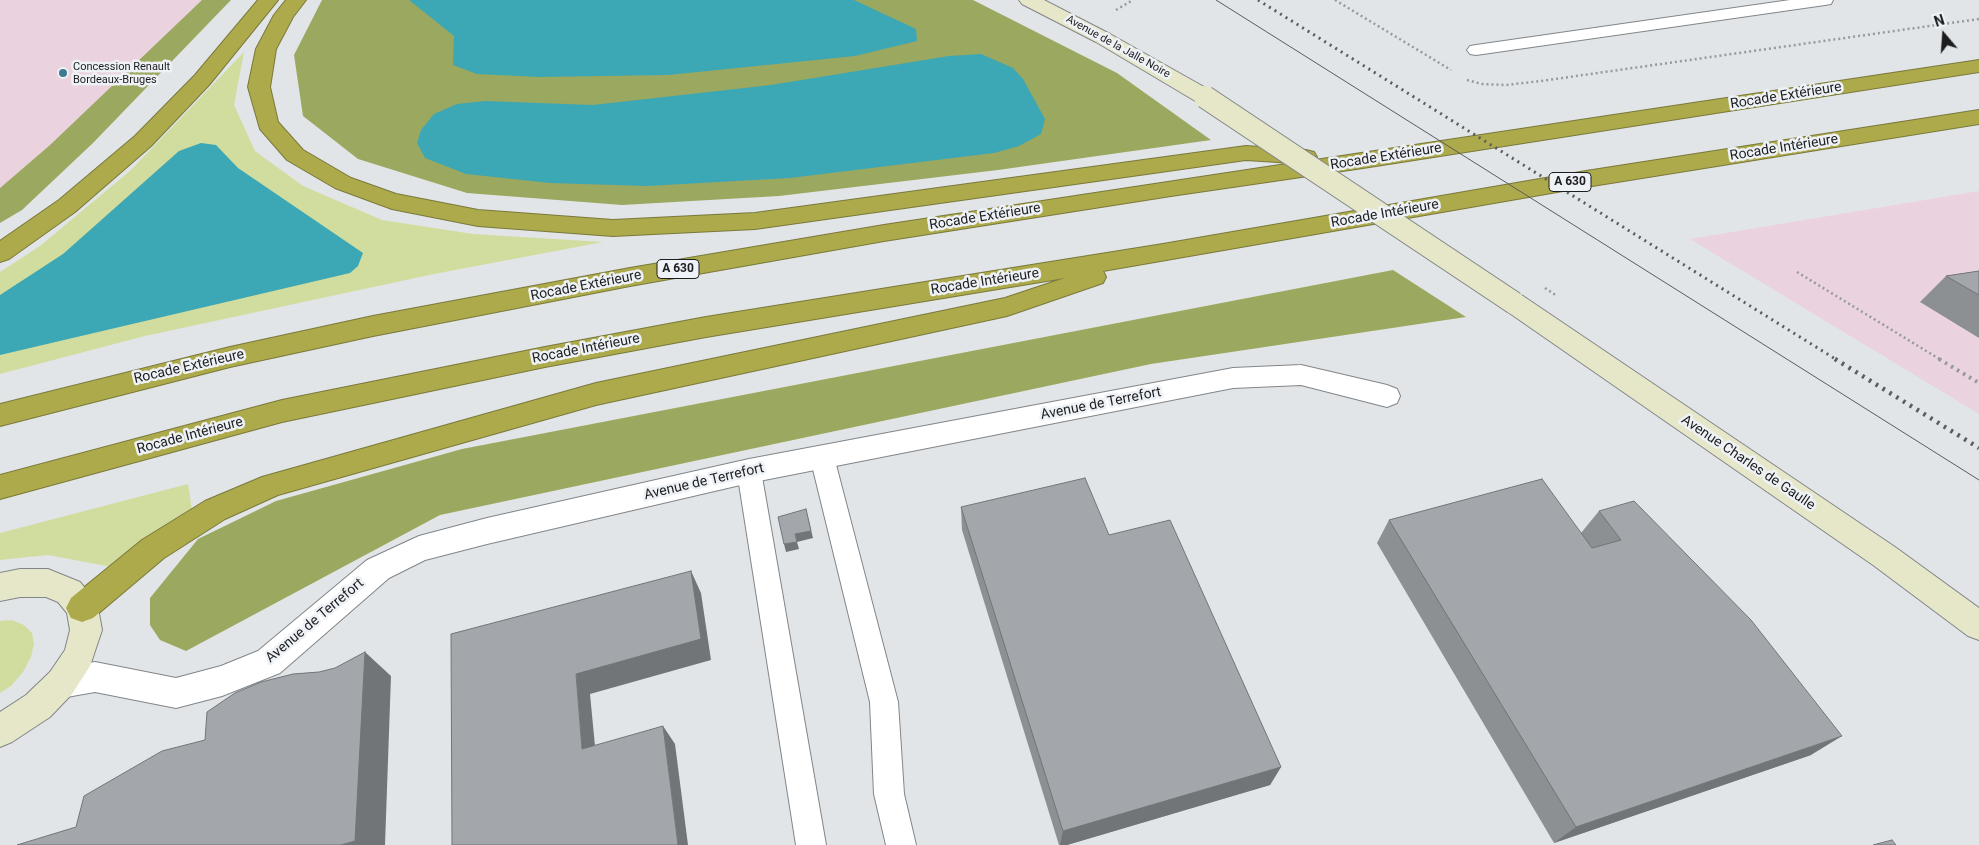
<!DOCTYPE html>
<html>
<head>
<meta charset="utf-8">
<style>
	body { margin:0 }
	#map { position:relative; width:1979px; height:845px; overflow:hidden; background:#e1e5e8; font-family:Roboto,sans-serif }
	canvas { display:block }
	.north { position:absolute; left:1919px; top:10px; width:50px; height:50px; -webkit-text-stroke:4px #eef2f6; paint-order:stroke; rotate:342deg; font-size:14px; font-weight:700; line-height:20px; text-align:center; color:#1c1d1e }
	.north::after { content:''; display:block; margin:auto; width:18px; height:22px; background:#1c1d1e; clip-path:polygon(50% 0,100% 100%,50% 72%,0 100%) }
</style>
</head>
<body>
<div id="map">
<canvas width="1979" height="845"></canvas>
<div class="north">N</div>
</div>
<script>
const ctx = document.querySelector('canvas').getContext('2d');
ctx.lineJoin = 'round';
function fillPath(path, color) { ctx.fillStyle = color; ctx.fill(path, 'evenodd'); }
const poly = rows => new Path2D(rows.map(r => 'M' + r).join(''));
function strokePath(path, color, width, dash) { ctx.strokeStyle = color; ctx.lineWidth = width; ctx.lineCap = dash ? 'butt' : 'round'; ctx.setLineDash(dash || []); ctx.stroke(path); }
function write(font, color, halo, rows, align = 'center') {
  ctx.font = font + ' Roboto,sans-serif'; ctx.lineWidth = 5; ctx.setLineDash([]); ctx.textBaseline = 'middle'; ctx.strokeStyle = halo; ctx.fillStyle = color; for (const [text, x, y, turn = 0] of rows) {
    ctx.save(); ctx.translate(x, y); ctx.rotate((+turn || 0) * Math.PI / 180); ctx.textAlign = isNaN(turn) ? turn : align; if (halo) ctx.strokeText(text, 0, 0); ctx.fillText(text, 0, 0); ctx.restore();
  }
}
const commercial = poly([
	[0,0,202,0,50,145,0,188],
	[1979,191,1979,414,1690,239]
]);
const green = poly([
	[244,52,234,105,255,151,303,186,382,220,473,234,603,242,434,274,145,336,0,374,0,272,40,246,131,170],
	[188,484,192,511,112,567,48,555,0,560,0,533],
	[12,620,24,625,32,633,34,644,31,657,23,672,11,686,0,693,0,621]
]);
const forest = poly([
	[202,0,231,0,93,143,22,210,0,223,0,188,50,145],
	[322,0,973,0,1117,73,1211,140,998,170,779,196,622,205,467,193,358,159,303,116,294,55],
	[1393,270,1466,317,1151,364,440,515,186,651,160,640,150,625,150,598,198,539,276,501,462,449]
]);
const water = poly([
	[409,0,854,0,916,29,917,41,855,56,668,75,539,77,477,74,453,65,454,36],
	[981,54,1013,68,1023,79,1045,119,1041,134,1019,146,994,153,790,178,647,186,550,183,466,174,425,158,417,143,421,130,434,114,457,104,485,101,593,105,771,85,949,56],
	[201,143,216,145,238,168,363,253,358,266,350,273,0,355,0,295,63,254,179,151]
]);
const pathFar1 = poly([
	[1335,0,1451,70],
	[1116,10,1133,0],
	[1467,80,1482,84,1506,85,1541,81,1979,19],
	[1797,272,1941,360]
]);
const path = poly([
	[1939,359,1979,383]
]);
const service = poly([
	[1790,0,1833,0,1831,4,1825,5,1476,55,1470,54,1467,50,1470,46,1476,45,1790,0],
	[822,447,831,450,834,457,898,702,904,794,916,845,886,845,874,794,870,702,810,457,813,450,822,447],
	[749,461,758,464,761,471,826,845,796,845,737,471,740,464,749,461]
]);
const minor = poly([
	[1301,365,1387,385,1397,389,1400,396,1397,403,1387,407,1301,385,1233,388,749,483,487,544,425,560,389,578,280,673,222,696,176,708,95,692,61,698,50,694,45,683,50,672,61,668,95,662,176,678,221,666,258,651,367,560,419,536,487,518,749,459,1233,368,1301,365]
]);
const secondary = poly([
	[1019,0,1044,0,1110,34,1213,92,1216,97,1213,102,1205,104,1197,102,1096,42,1022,4,1019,0],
	[1514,294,1523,296,1895,547,1979,608,1979,640,1968,636,1873,565,1505,310,1501,303,1505,296,1514,294],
	[20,569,48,569,80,582,93,598,98,608,102,630,90,666,72,694,50,717,12,742,0,747,0,712,26,695,50,672,65,650,70,630,67,613,58,602,46,597,20,597,0,601,0,573,20,569]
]);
const motorway = poly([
	[258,0,278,0,209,85,151,146,75,212,9,259,0,262,0,241,59,200,135,136,195,75,258,0],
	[286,0,306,0,293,17,276,49,270,87,278,122,303,150,351,178,396,194,478,210,613,220,755,213,1246,146,1306,150,1314,152,1317,157,1315,160,1979,60,1979,72,1363,168,1171,196,884,241,630,286,373,336,230,367,0,426,0,404,230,347,373,316,630,268,884,225,1293,163,1246,160,755,229,613,236,478,226,392,209,335,188,287,160,260,129,248,87,256,49,274,15,286,0],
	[1979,110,1979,124,1586,187,1103,271,1106,277,1103,283,1007,316,596,405,278,495,225,519,164,558,93,618,82,622,71,618,66,608,71,598,142,540,205,501,262,477,596,383,1005,298,1065,278,706,337,545,367,282,422,0,499,0,475,282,400,545,347,706,317,1163,244,1586,171,1979,110]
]);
const tram = poly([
	[1216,0,1979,480]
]);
const railFar1 = poly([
	[1258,0,1837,360]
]);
const rail = poly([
	[1835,359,1979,448]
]);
const pathBridge = poly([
	[1545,288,1557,296]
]);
const secondaryBridge = poly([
	[1205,97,1514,303]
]);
const wall = poly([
	[1979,271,1979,338,1920,302,1946,276],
	[961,507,1109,535,1281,767,1270,785,1067,845,1059,845,962,530],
	[1599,511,1811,755,1554,843,1377,543,1389,520,1581,533]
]);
const shadedWall = poly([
	[806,509,813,538,797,542,795,534],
	[797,542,799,549,786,552,784,544],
	[691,571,701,593,711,660,590,694,597,767,582,749,576,674],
	[365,652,391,676,385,845,341,845],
	[663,726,675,744,688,845,678,845],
	[1842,736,1811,755,1554,843,1576,827],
	[1281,767,1270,785,1067,845,1060,845,1063,831]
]);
const building = poly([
	[1979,271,1979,295,1946,276,1979,271],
	[1085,478,1109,535,1170,520,1281,767,1063,831,961,507,1085,478],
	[1542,479,1592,548,1621,540,1599,511,1634,501,1751,620,1842,736,1576,827,1389,520,1542,479],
	[806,509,811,531,795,534,797,542,784,544,778,517,806,509],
	[691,571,701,639,576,674,582,749,663,726,678,845,452,845,451,634,691,571],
	[365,652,355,841,341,845,17,845,76,827,84,796,162,751,205,740,207,712,235,693,261,682,293,674,319,672,335,668,365,652],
	[1892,840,1896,845,1873,845,1892,840]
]);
const markers = [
	[63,73,5,"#3e7a91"]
];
const farStreetnames = [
	["Avenue de la Jalle Noire",1118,47,29]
];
const farPoinames = [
	["Concession Renault",73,67],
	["Bordeaux-Bruges",73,80]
];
const shields = [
	[1570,182,42],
	[678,269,42]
];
const shieldNames = [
	["A 630",1570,182],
	["A 630",678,269]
];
const streetNames = [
	["Rocade Extérieure",1786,96,-9],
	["Rocade Intérieure",1784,148,-9],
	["Rocade Extérieure",1386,157,-9],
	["Rocade Intérieure",1385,214,-10],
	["Rocade Extérieure",985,217,-9],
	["Rocade Intérieure",985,282,-9],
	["Rocade Extérieure",586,286,-11],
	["Rocade Intérieure",586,349,-11],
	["Rocade Extérieure",189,367,-13],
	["Avenue de Terrefort",1101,404,-11],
	["Rocade Intérieure",190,436,-15],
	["Avenue Charles de Gaulle",1748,463,34],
	["Avenue de Terrefort",704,482,-13],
	["Avenue de Terrefort",315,621,-40]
];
fillPath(commercial, '#ead3df');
fillPath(green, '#d1dd9e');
fillPath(forest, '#9ba860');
fillPath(water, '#3ca7b5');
strokePath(service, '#828689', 2);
strokePath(minor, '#828689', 2);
strokePath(secondary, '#828689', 2);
strokePath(motorway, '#7a793b', 2);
strokePath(pathFar1, '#979a9c', 2.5, [2, 3]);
strokePath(path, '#979a9c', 4, [2.5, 4.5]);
fillPath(service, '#fff');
fillPath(minor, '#fff');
fillPath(secondary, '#e6e6c9');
fillPath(motorway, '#adaa4b');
strokePath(tram, '#5a5c5e', 1);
strokePath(railFar1, '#5a5c5e', 3, [2, 4.5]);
strokePath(rail, '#5a5c5e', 4.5, [2.5, 5.5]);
strokePath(secondaryBridge, '#828689', 24, []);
strokePath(pathBridge, '#979a9c', 2.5, [2, 3]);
strokePath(secondaryBridge, '#e6e6c9', 22);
fillPath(wall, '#8c9093');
fillPath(shadedWall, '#727578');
fillPath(building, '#a3a7ab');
strokePath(building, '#727578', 1);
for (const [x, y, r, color] of markers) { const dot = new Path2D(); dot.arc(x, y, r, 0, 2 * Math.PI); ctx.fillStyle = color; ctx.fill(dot); strokePath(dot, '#eef2f6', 2); }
write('11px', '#1c1d1e', '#eef2f6', farStreetnames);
write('11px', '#1c1d1e', '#eef2f6', farPoinames, 'left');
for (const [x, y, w] of shields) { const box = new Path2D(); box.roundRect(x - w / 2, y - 9.5, w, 19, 4); ctx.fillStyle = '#eef2f6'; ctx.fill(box); strokePath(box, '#1c1d1e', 1); }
write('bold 12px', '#1c1d1e', null, shieldNames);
write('14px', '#1c1d1e', '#eef2f6', streetNames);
</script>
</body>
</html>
